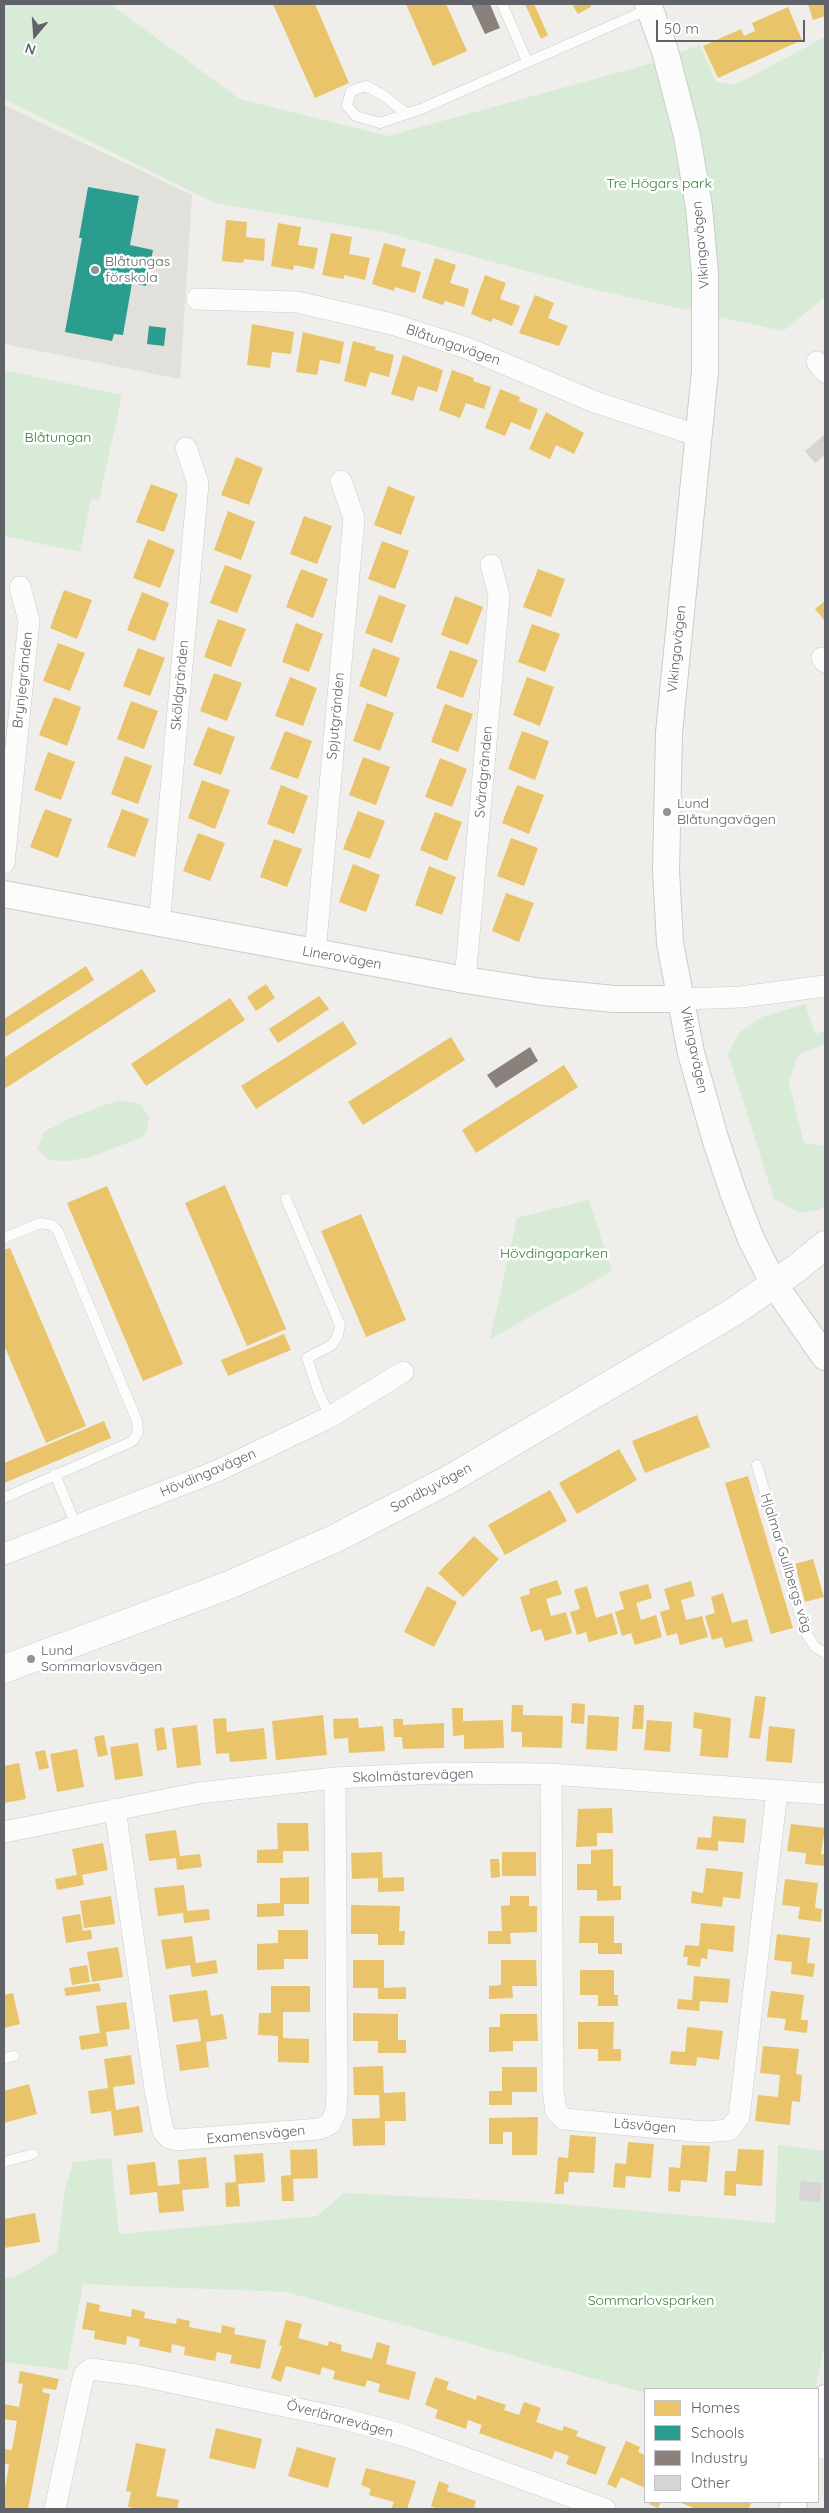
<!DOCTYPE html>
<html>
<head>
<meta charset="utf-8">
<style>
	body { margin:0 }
	#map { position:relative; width:829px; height:2513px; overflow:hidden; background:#efeeea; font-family:Quicksand,sans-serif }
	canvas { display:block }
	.frame { position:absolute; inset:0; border:5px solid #5f6368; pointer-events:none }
	.legend { position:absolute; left:644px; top:2388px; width:175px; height:115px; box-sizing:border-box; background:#fff; border:1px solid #bfc1c3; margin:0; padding:6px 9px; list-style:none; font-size:15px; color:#5f6368 }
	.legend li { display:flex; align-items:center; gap:10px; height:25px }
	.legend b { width:25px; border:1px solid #bfc1c3 }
	.north { position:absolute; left:10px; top:10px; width:50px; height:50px; -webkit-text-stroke:4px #fff; paint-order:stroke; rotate:198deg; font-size:14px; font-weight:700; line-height:20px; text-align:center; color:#5f6368 }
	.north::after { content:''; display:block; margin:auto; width:18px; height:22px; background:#5f6368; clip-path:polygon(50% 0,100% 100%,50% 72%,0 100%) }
	.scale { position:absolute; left:656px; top:20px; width:149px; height:22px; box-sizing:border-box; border:2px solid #5f6368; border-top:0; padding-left:6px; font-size:15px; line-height:18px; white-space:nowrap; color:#5f6368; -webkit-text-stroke:4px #fff; paint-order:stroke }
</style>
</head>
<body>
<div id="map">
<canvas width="829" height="2513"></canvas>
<div class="frame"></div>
<ul class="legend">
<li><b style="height:14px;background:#e9c46a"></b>Homes</li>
<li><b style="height:14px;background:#2a9d8f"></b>Schools</li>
<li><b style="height:14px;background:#8a817c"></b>Industry</li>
<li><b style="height:14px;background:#d6d5d3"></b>Other</li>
</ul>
<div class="north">N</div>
<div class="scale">50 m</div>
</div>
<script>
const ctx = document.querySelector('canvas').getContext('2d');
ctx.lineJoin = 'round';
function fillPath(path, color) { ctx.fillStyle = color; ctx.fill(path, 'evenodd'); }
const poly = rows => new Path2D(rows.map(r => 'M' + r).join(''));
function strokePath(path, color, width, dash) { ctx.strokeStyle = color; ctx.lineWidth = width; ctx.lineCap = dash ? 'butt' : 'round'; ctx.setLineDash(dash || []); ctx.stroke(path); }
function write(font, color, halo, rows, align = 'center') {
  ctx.font = font + ' Quicksand,sans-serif'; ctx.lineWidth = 5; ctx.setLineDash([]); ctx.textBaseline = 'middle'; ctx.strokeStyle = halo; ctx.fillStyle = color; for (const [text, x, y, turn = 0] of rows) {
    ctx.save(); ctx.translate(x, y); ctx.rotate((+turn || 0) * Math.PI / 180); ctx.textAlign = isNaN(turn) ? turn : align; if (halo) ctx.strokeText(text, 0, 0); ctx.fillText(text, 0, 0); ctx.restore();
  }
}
const education = poly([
	[4,105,192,195,180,379,4,344]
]);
const green = poly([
	[4,4,110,4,240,99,388,136,649,64,700,45,716,82,735,85,825,37,825,297,783,331,596,290,384,232,215,203,4,99],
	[4,370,122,395,99,500,91,499,80,552,4,536],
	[805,1004,815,1034,825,1031,825,1044,798,1055,789,1083,804,1143,825,1146,825,1205,819,1210,800,1213,774,1199,728,1053,740,1032,762,1017],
	[119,1100,140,1104,149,1116,147,1131,140,1138,91,1157,67,1161,48,1160,37,1148,44,1132,72,1117],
	[589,1200,612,1271,490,1339,517,1218],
	[778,2145,825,2151,825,2343,815,2389,645,2389,645,2393,287,2292,83,2284,67,2370,4,2362,4,2279,17,2276,57,2252,65,2189,73,2162,111,2158,119,2234,317,2216,344,2193,549,2203,775,2223]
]);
const homes = poly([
	[273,4,315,4,349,83,315,98],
	[406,4,446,4,467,51,433,66],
	[525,4,534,4,548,35,541,39],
	[576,4,590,4,591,7,578,14,573,6],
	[808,4,825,4,825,16,813,20],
	[788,7,802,40,718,78,703,46,741,29,744,36,755,31,752,23],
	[226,220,247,222,246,237,265,239,264,261,244,259,243,263,222,261],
	[278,223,301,227,298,245,318,248,314,269,294,265,293,270,271,266],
	[331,233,352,237,349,254,370,258,365,280,344,275,344,279,322,275],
	[384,243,406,249,401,266,421,272,415,293,395,287,394,291,372,284],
	[435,258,456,265,450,283,469,289,464,307,445,301,443,305,422,298],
	[485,275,506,283,500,299,520,306,512,326,493,318,491,322,471,314],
	[535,295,554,303,548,318,568,326,559,346,519,333],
	[252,324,294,332,291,354,272,352,270,368,247,365],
	[303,332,344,342,340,364,320,360,317,375,296,372],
	[353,341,376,347,375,350,394,355,389,377,370,372,366,387,344,381],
	[403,355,443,370,437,392,418,386,413,401,391,394],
	[452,370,474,378,473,381,491,387,484,409,466,403,460,418,439,410],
	[500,389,520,397,519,401,538,409,530,430,511,422,505,436,485,428],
	[546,412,584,433,574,454,556,445,550,459,529,449],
	[236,457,263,468,249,505,221,495],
	[151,484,178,494,164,532,136,522],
	[388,486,415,497,401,535,374,525],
	[228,511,255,522,241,560,214,550],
	[304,516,332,526,317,564,290,554],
	[148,539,175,550,160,588,133,578],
	[382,541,409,551,395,589,368,579],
	[225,565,252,575,237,613,210,603],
	[301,569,328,579,313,618,286,607],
	[538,569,565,579,551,617,523,607],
	[64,590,92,600,77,639,50,628],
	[142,592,169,603,155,641,127,630],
	[379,595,406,605,392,643,365,633],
	[455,596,483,607,468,645,441,635],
	[825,601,825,621,815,609],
	[218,619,246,629,231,667,204,657],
	[296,623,323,634,309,672,282,662],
	[532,624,560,634,545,672,518,662],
	[58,643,85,653,70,691,43,681],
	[138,648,165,658,150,696,123,686],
	[373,648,400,658,386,697,359,686],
	[450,650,478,660,463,698,436,688],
	[214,673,242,683,227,721,200,711],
	[290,677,317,688,303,726,275,716],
	[527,677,554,687,540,726,513,715],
	[54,697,81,707,67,746,39,735],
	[131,701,158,711,144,749,117,739],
	[367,703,394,713,380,751,353,741],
	[445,704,473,714,458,752,431,742],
	[208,727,235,737,221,775,193,765],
	[285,731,312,741,298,779,270,769],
	[522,731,549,741,535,780,508,769],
	[48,752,75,762,61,800,34,790],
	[125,756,152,766,138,804,111,794],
	[363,757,390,767,376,805,349,795],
	[440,758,467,769,452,807,425,797],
	[202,780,230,790,215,829,188,818],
	[281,785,308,796,294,834,267,824],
	[517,785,544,795,529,834,502,823],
	[45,809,72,819,58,858,30,847],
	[122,809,149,819,135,857,107,847],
	[358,811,385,821,370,859,343,849],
	[435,812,462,822,447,861,420,850],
	[198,833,225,843,210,881,183,871],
	[511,838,538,848,524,886,497,876],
	[274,839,302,849,287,887,260,877],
	[353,864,380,875,366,912,339,902],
	[429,866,456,877,442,915,415,905],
	[506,893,534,903,519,942,492,931],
	[86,966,94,980,4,1038,4,1019],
	[142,969,156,991,4,1089,4,1058],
	[266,984,275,998,256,1011,247,997],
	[319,996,329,1009,278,1043,269,1029],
	[230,998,245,1020,146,1086,131,1064],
	[343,1021,357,1044,256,1109,241,1086],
	[451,1037,465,1060,363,1125,348,1102],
	[564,1065,578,1087,476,1153,462,1130],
	[225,1185,286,1329,247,1346,185,1203],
	[107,1186,183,1364,143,1381,67,1203],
	[361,1214,406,1320,366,1337,321,1231],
	[10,1248,86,1426,46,1443,4,1345,4,1250],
	[284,1334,291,1350,228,1376,221,1360],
	[697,1415,710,1447,645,1473,632,1441],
	[104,1421,111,1438,4,1483,4,1463],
	[619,1449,637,1480,577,1514,559,1483],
	[748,1476,793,1628,771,1634,725,1483],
	[550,1490,567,1521,505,1555,488,1525],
	[474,1536,499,1559,463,1597,438,1573],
	[813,1559,824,1597,805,1602,795,1564],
	[557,1580,562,1594,546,1599,551,1616,566,1612,572,1633,545,1641,541,1629,531,1632,520,1597,530,1594,529,1589],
	[691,1581,695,1596,681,1600,686,1620,702,1616,708,1637,680,1645,677,1633,667,1636,660,1612,670,1609,664,1589],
	[648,1584,652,1598,636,1603,641,1620,656,1615,662,1637,635,1645,631,1633,622,1636,615,1612,624,1609,619,1592],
	[427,1586,457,1602,434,1647,404,1632],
	[587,1586,596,1618,612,1613,618,1634,589,1642,586,1632,577,1635,570,1612,580,1609,574,1590],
	[723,1593,732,1623,747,1619,753,1641,725,1648,722,1637,712,1640,705,1616,715,1613,711,1597],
	[755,1696,766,1697,760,1739,749,1738],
	[572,1703,585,1704,584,1724,571,1723],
	[512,1705,523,1705,523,1715,563,1716,562,1748,522,1747,522,1732,511,1732],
	[634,1705,644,1705,643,1729,632,1729],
	[452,1708,463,1708,463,1721,503,1720,504,1748,464,1749,464,1735,453,1736],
	[694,1712,731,1718,728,1758,700,1756,702,1729,693,1728],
	[323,1715,327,1755,276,1760,272,1721],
	[588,1715,619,1717,617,1751,586,1749],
	[226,1718,227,1732,264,1728,267,1759,230,1762,229,1753,216,1754,213,1719],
	[358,1718,359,1728,383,1726,385,1751,349,1753,348,1738,334,1739,333,1719],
	[393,1719,403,1719,403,1725,444,1723,444,1748,403,1749,402,1737,394,1737],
	[647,1720,672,1722,670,1752,644,1750],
	[197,1725,201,1765,177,1768,172,1728],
	[769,1726,795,1729,792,1763,766,1761],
	[164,1727,167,1749,157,1751,154,1729],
	[104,1735,108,1755,98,1757,94,1737],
	[138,1743,143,1776,115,1780,110,1747],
	[77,1749,84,1787,57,1792,50,1754],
	[45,1750,49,1768,39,1770,35,1752],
	[19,1763,26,1799,4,1803,4,1766],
	[612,1808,613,1833,597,1833,597,1846,576,1847,578,1809],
	[713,1816,746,1819,744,1843,718,1841,718,1851,696,1849,698,1837,711,1838],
	[277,1823,308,1823,309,1851,283,1851,283,1863,257,1863,257,1850,278,1849],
	[791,1824,825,1828,821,1854,825,1854,825,1866,805,1864,806,1853,787,1851],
	[176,1830,180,1856,200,1854,202,1867,177,1870,176,1858,149,1861,145,1834],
	[103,1843,108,1870,82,1875,84,1885,57,1890,55,1879,77,1875,72,1849],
	[613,1849,613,1886,621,1886,621,1900,597,1901,597,1890,577,1890,577,1864,591,1864,591,1850],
	[382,1852,383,1878,404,1877,404,1891,378,1892,378,1878,352,1879,351,1853],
	[502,1852,536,1852,536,1876,502,1876],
	[490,1859,499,1859,500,1877,491,1878],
	[706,1868,743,1872,740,1899,723,1897,722,1907,691,1903,692,1891,703,1893],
	[309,1877,309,1904,284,1904,284,1916,257,1917,257,1904,280,1903,280,1878],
	[785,1879,818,1883,815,1908,822,1909,821,1922,798,1919,800,1907,782,1905],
	[184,1885,187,1911,209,1909,210,1920,184,1923,183,1913,158,1916,154,1888],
	[111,1896,115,1924,84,1928,80,1901],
	[510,1896,529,1896,529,1906,537,1906,537,1932,510,1933,511,1944,488,1944,488,1931,502,1931,501,1906,510,1905],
	[351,1905,400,1906,399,1931,405,1931,404,1945,378,1945,378,1934,351,1934],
	[80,1914,83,1931,91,1930,92,1939,66,1943,62,1917],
	[580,1916,614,1916,614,1943,622,1943,622,1954,598,1954,598,1943,579,1943],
	[701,1923,735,1926,733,1952,708,1949,707,1959,701,1958,700,1967,687,1965,688,1957,683,1957,685,1945,699,1946],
	[278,1930,308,1930,308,1959,284,1959,284,1969,257,1970,257,1944,278,1943],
	[777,1934,810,1938,807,1963,815,1964,813,1977,791,1974,792,1962,774,1960],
	[192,1936,196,1963,216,1960,218,1973,192,1977,190,1965,166,1969,161,1940],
	[118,1947,123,1977,92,1982,87,1952],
	[353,1960,384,1960,384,1988,406,1987,406,1999,378,1999,378,1988,353,1988],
	[501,1960,536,1960,537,1986,512,1986,513,1998,489,1999,489,1986,501,1985],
	[87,1965,90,1982,72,1985,69,1968],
	[580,1970,614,1970,614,1995,618,1995,618,2006,598,2006,598,1995,580,1995],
	[694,1976,730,1979,728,2003,700,2001,699,2011,677,2009,678,1999,692,2000],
	[99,1983,101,1991,66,1996,64,1988],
	[271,1986,310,1986,310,2012,283,2012,283,2038,309,2039,309,2063,278,2062,278,2036,258,2035,259,2013,271,2013],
	[207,1990,211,2016,223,2014,227,2039,206,2042,209,2067,180,2071,176,2045,201,2041,198,2019,173,2022,169,1995],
	[771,1991,804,1995,801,2020,808,2020,807,2033,784,2030,786,2019,767,2017],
	[13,1993,20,2024,4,2028,4,1995],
	[126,2002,130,2029,106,2032,108,2046,81,2050,79,2036,100,2033,96,2006],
	[353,2013,398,2014,398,2040,406,2040,406,2053,378,2053,378,2041,353,2041],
	[500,2014,537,2014,538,2041,513,2041,513,2051,489,2052,489,2027,500,2027],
	[578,2022,614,2022,613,2049,621,2049,621,2061,598,2061,598,2049,578,2049],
	[687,2027,723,2031,719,2060,697,2057,696,2066,670,2064,671,2051,685,2052],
	[763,2046,799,2049,796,2074,802,2075,800,2102,792,2101,790,2125,755,2121,758,2095,778,2097,779,2085,780,2075,760,2073],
	[131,2055,135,2084,113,2087,116,2110,139,2106,143,2132,114,2136,111,2111,91,2114,88,2091,108,2088,104,2059],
	[383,2066,384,2093,405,2092,406,2121,385,2121,385,2145,353,2146,352,2119,380,2118,379,2095,354,2095,353,2067],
	[502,2067,537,2067,537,2092,512,2092,512,2105,489,2105,489,2091,502,2091],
	[29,2084,37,2114,4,2123,4,2091],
	[538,2117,537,2155,512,2155,512,2132,503,2132,503,2144,489,2144,489,2118],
	[570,2135,596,2137,594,2173,569,2172,568,2182,564,2182,564,2194,555,2194,558,2157,568,2158],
	[628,2142,654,2144,651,2178,626,2176,625,2188,613,2187,615,2163,626,2164],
	[682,2145,710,2146,707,2182,681,2180,680,2192,668,2191,669,2167,680,2168],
	[317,2149,318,2178,293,2179,294,2201,282,2201,281,2176,291,2175,290,2150],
	[738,2149,764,2150,762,2186,736,2184,736,2196,724,2195,725,2171,736,2171],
	[263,2153,265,2182,238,2184,240,2206,226,2207,225,2183,236,2182,234,2155],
	[206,2157,209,2188,182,2190,184,2211,159,2213,157,2192,130,2195,127,2165,155,2162,158,2186,180,2184,178,2160],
	[35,2213,40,2242,4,2248,4,2219],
	[87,2302,100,2305,99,2311,131,2317,132,2309,145,2312,144,2318,176,2324,177,2318,190,2321,189,2327,221,2333,222,2325,235,2328,234,2334,266,2340,260,2369,230,2363,232,2355,217,2352,215,2361,184,2355,185,2347,172,2344,171,2353,139,2346,140,2339,127,2336,126,2345,94,2339,95,2331,82,2329],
	[286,2320,302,2324,298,2338,328,2346,329,2341,342,2345,341,2351,372,2359,377,2342,390,2346,386,2364,416,2372,409,2400,378,2392,380,2384,367,2380,365,2387,333,2379,335,2371,322,2367,320,2375,286,2366,281,2382,271,2378,282,2346,279,2345],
	[20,2371,59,2379,56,2390,43,2388,42,2392,50,2394,28,2509,4,2509,4,2494,9,2465,4,2463,4,2449,12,2450,17,2421,4,2419,4,2404,19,2407,23,2384,18,2383],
	[435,2377,449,2382,446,2389,476,2400,477,2395,506,2405,504,2410,519,2415,524,2402,541,2408,536,2422,562,2431,564,2426,578,2431,576,2436,606,2447,596,2475,566,2464,569,2456,555,2451,552,2459,479,2433,482,2425,468,2420,466,2429,435,2418,438,2410,425,2405],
	[216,2428,262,2439,255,2469,209,2458],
	[626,2441,640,2447,638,2452,645,2455,645,2488,621,2477,616,2488,607,2484],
	[136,2443,166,2449,156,2496,179,2500,177,2509,141,2509,128,2507,131,2492,126,2491],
	[297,2447,336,2458,328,2488,288,2476],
	[366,2468,416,2481,407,2509,391,2509,394,2502,369,2495,371,2489,361,2485],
	[439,2481,449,2485,447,2491,476,2501,474,2507,480,2509,438,2509,431,2506],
	[650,2502,661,2502,658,2508,649,2504],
	[679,2502,752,2502,748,2509,696,2509]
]);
const schools = poly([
	[88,187,139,196,130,245,153,250,146,286,132,283,123,335,114,334,112,341,65,332,82,238,79,238],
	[149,326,166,328,164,346,147,344]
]);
const industry = poly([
	[471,4,490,4,500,28,485,34],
	[530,1047,538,1061,496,1088,487,1075]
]);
const building = poly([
	[825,434,825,455,815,463,805,451],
	[801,2181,822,2183,820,2202,799,2200]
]);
const service = poly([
	[502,4,527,61],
	[407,114,383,95,366,86,351,91,347,106,356,116,380,123,421,109,649,9],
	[286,1199,340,1325,338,1335,332,1345,307,1358,318,1391,330,1417],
	[4,1238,41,1223,52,1225,58,1231,137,1421,138,1432,133,1441,4,1498],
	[757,1465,805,1632,815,1647,825,1653],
	[55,1474,76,1526],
	[4,2058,14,2056],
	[4,2162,33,2154]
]);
const minor = poly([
	[197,299,297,302,392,324,467,348,595,402,699,436],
	[817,362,825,372],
	[822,658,825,662],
	[4,863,29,621,20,587],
	[159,925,198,483,186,448],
	[315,953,354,518,341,481],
	[465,980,499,596,491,565],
	[683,999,741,997,825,986],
	[4,1554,217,1471,330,1417,403,1372],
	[551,1774,553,2090,556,2111,564,2119,704,2132,729,2130,739,2117,777,1791],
	[115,1809,155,2089,163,2131,169,2138,176,2140,319,2129,330,2124,336,2112,337,2093,335,1778],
	[4,1832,199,1793,335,1778,439,1773,551,1774,825,1794],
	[818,2447,825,2449],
	[55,2509,80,2391,84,2375,91,2369,137,2375,341,2418,403,2435,605,2509]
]);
const tertiary = poly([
	[648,4,665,51,687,136,699,207,705,274,705,371,669,733,666,871,670,943,691,1053,715,1138,733,1192,751,1239,774,1284,825,1357],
	[4,894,465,980,543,992,614,999,683,999],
	[818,2427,825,2398],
	[792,2509,794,2502]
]);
const secondary = poly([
	[4,1669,229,1585,334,1539,450,1479,732,1313,797,1268,825,1245]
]);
const markers = [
	[95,270,5,"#919496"],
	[667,812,5,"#919496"],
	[31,1659,5,"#919496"]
];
const parkNames = [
	["Tre Högars park",659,184],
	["Blåtungan",58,438],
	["Hövdingaparken",554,1254],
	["Sommarlovsparken",651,2301]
];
const streetNames = [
	["Vikingavägen",701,245,-95],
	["Blåtungavägen",453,345,19],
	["Vikingavägen",677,649,-84],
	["Brynjegränden",23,680,-84],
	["Sköldgränden",180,685,-85],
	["Spjutgränden",336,716,-85],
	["Svärdgränden",484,772,-85],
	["Linerovägen",342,958,10],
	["Vikingavägen",694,1050,78],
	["Hövdingavägen",208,1473,-23],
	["Sandbyvägen",431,1488,-28],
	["Hjalmar Gullbergs väg",786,1563,73],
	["Skolmästarevägen",413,1776,-2],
	["Läsvägen",645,2126,5],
	["Examensvägen",256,2135,-5],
	["Överlärarevägen",340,2419,15]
];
const poiNames = [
	["Blåtungas",105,262],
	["förskola",105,278],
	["Lund",677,804],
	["Blåtungavägen",677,820],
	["Lund",41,1651],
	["Sommarlovsvägen",41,1667]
];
fillPath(education, '#e2e0da');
fillPath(green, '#d8ebd6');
fillPath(homes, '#e9c46a');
fillPath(schools, '#2a9d8f');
fillPath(industry, '#8a817c');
fillPath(building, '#d6d5d3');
strokePath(service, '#cbcccc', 11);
strokePath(minor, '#cbcccc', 22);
strokePath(tertiary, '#cbcccc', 28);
strokePath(secondary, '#cacacb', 29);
strokePath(service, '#fdfcfc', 10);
strokePath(minor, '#fdfcfc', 21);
strokePath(tertiary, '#fdfcfc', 26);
strokePath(secondary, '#fdfcfc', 28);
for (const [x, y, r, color] of markers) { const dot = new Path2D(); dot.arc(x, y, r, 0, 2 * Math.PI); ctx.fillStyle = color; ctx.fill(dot); strokePath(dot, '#fff', 2); }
write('14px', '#348238', '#fff', parkNames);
write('14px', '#5f6368', '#fff', streetNames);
write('14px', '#5f6368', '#fff', poiNames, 'left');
</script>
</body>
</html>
